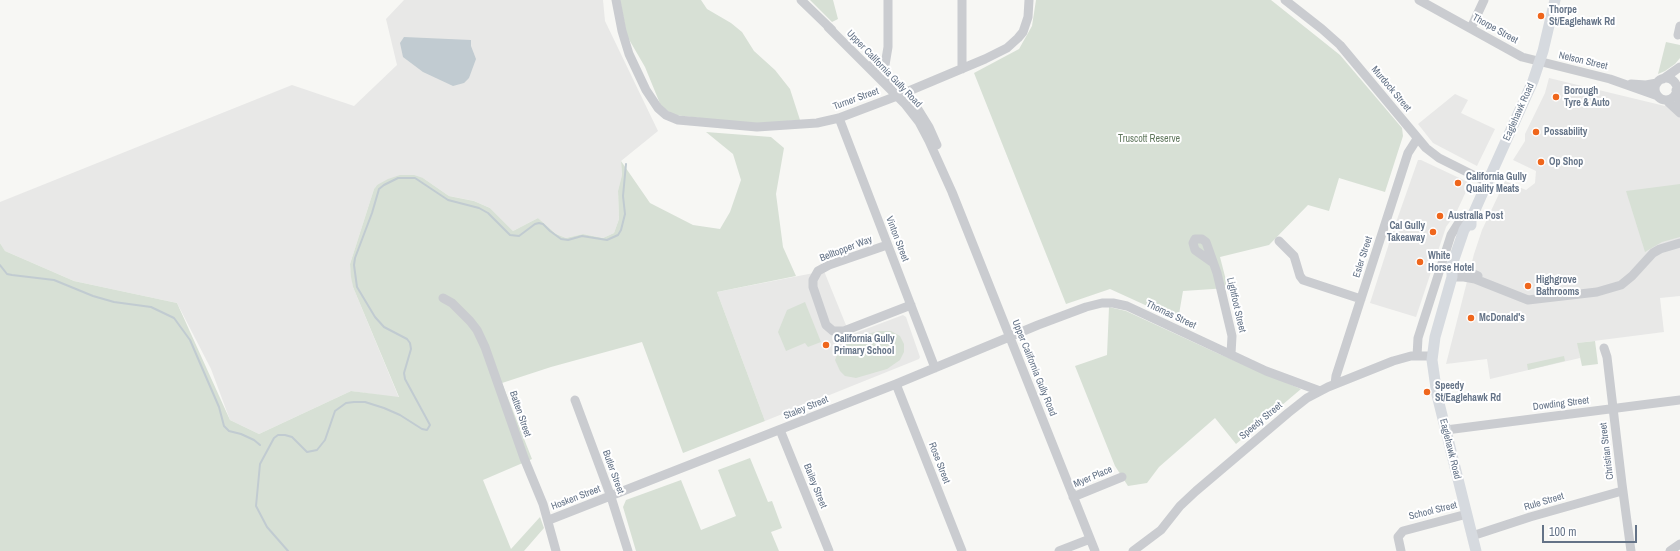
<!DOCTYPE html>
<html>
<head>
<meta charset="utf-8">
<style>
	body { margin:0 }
	#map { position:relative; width:1680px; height:551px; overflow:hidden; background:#f7f7f4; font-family:"Archivo Narrow",sans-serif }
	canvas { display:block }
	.scale { position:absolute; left:1542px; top:525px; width:95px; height:18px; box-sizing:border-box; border:2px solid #647387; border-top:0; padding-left:5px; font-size:12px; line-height:14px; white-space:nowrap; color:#647387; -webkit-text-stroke:3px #fff; paint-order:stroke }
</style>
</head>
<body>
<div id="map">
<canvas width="1680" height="551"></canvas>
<div class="scale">100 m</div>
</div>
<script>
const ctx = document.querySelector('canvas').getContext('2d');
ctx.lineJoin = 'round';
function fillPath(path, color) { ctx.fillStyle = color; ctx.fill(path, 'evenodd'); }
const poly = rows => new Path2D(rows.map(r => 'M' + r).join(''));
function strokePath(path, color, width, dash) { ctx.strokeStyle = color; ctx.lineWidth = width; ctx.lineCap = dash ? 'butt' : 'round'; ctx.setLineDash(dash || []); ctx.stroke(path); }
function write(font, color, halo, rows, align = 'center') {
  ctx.font = font + ' "Archivo Narrow",sans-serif'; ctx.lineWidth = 4; ctx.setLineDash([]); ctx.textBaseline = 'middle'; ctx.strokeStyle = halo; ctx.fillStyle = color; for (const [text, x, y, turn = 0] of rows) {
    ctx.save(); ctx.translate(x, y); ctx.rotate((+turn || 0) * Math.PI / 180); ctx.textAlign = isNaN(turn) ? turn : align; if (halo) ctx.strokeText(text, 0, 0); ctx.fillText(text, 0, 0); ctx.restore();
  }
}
const built = poly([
	[404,0,603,0,605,21,658,131,621,161,622,175,618,191,619,219,614,233,603,238,583,234,566,238,556,234,538,218,513,231,490,208,474,201,449,196,423,178,377,185,374,189,350,264,353,287,399,398,351,391,259,434,230,420,211,369,177,303,74,281,5,251,0,243,0,202,292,85,354,106,397,65,386,19],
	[1549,78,1665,106,1680,89,1680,296,1660,298,1664,332,1578,343,1580,358,1490,379,1487,359,1446,364,1474,254,1482,230,1505,181,1526,190,1535,183,1536,171,1513,160,1525,141,1525,134,1545,93],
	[1455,94,1468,100,1461,113,1495,129,1477,166,1433,143,1418,124],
	[1418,160,1421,160,1470,183,1456,213,1446,227,1416,317,1370,303,1393,231],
	[824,271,850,335,903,315,906,317,920,357,919,359,765,421,717,292]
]);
const green = poly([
	[620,0,701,0,707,9,731,23,742,32,754,51,775,70,790,89,800,120,752,124,674,115,661,106,645,67,627,36],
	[810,0,833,0,838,19,832,22],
	[1036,0,1271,0,1340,55,1402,128,1403,136,1385,192,1339,178,1329,211,1308,205,1269,245,1220,257,1228,288,1183,291,1178,320,1110,289,1066,304,974,73,1019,49,1032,26],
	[1666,42,1680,45,1680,58,1675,64,1665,71,1658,74],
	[706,132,771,137,784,148,776,194,783,247,796,276,717,292,765,421,683,453,642,342,551,367,502,383,532,459,483,480,511,549,540,517,544,528,524,551,0,551,0,243,5,251,74,281,177,303,230,420,259,434,351,391,399,397,353,287,351,277,350,264,374,189,377,185,388,179,400,175,414,175,423,178,449,196,474,201,490,208,513,231,538,218,556,234,566,238,583,234,603,238,614,233,619,219,618,191,622,175,621,161,650,203,693,225,720,229,730,212,741,180,733,154],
	[1680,184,1680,237,1662,242,1645,252,1626,191],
	[805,302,821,342,808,347,805,343,786,351,778,332,787,310],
	[1109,307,1126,311,1217,353,1301,389,1236,444,1215,418,1159,467,1147,483,1128,486,1115,466,1075,366,1107,355],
	[879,331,891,331,900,336,904,344,904,352,900,360,887,369,856,378,845,376,840,371,835,360,840,347,863,335],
	[1595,341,1598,364,1582,366,1577,343],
	[1564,356,1565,361,1528,370,1527,364],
	[750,458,768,502,772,501,782,528,771,532,779,551,636,551,623,507,626,500,681,480,701,530,736,516,718,470]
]);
const water = poly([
	[404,37,471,40,471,46,476,59,469,78,464,83,453,86,423,72,403,57,400,43]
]);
const stream = poly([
	[0,265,7,274,12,275,54,280,93,296,114,302,151,307,174,318,190,340,219,407,224,426,229,431,241,434,254,440,260,445],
	[288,551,267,527,256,506,260,464,274,438,278,435,285,435,292,437,307,452,317,450,325,440,335,411,346,403,354,402,365,402,384,408,400,415,422,429,427,430,430,425,405,379,404,373,411,349,410,343,407,339,384,327,375,317,357,287,354,265,355,258,372,213,379,189,384,185,398,178,415,178,448,200,479,208,488,213,510,235,519,236,535,224,539,223,543,224,550,231,561,239,568,240,582,236,607,240,618,235,621,230,625,214,623,196,626,164]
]);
const minor = poly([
	[616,0,622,31,629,54,646,90,658,108,666,115,678,120,757,127,817,123,839,118,897,96,985,59,1007,48,1018,38,1023,32,1028,17,1029,0],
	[801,0,832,30],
	[962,0,962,69],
	[1285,0,1322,29,1340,45,1426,148,1439,158,1487,182],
	[1419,0,1522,57,1610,79,1658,96],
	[828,27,905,104,919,122,929,141,952,192,1095,551],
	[1471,28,1484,0],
	[1678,35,1680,26],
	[872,65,891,80,916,106,929,127,937,145],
	[879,76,885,65,888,47,888,0],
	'1655 89a11 11 0 1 1 22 0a11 11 0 1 1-22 0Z',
	[1663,79,1680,67],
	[1631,84,1646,85,1657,83],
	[1676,90,1680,103],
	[1666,100,1680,113],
	[839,118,935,368],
	[1279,241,1294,256,1300,276,1303,280,1361,299],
	[887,245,829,265,818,271,813,280,813,287,826,325,833,331,844,331,911,305],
	[1212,262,1195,250,1193,243,1195,239,1202,239,1206,242,1217,273,1232,336,1231,354],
	[1452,269,1458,268,1464,270,1478,276],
	[1452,277,1464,277,1475,279,1528,300,1597,292,1621,285,1632,276,1653,253,1660,249,1680,243],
	[443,298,452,303,470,321,477,330,485,347,524,458,543,504,556,551],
	[1604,348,1607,357,1622,484,1631,551],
	[1417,356,1418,338,1451,235,1458,224,1471,219],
	[896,384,962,551],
	[1335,384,1336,376,1408,153,1417,139],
	[575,400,611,497,628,551],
	[780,430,829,551],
	[1446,430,1680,400],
	[1073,497,1122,477],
	[549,520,896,384,1038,325,1086,307,1102,303,1113,303,1127,306,1266,371,1320,391],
	[1472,536,1530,517,1622,491],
	[1059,551,1090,539],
	[1133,551,1161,530,1180,506,1196,491,1288,413,1307,398,1328,387,1393,361,1411,356,1432,356],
	[1401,551,1398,537,1403,531,1467,514],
	[1670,551,1680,544]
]);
const major = poly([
	[1471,219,1464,230,1452,265,1452,277,1435,337,1432,360,1437,395,1476,551],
	[1471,225,1471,219,1483,192,1533,81,1543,51,1555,0]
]);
const markers = [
	[1541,16,4,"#ef661c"],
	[1556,97,4,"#ef661c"],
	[1536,132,4,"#ef661c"],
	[1541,162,4,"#ef661c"],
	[1458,183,4,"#ef661c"],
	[1440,216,4,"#ef661c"],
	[1433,232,4,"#ef661c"],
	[1420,262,4,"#ef661c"],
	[1528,286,4,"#ef661c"],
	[1471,318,4,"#ef661c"],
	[826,345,4,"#ef661c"],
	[1427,392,4,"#ef661c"]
];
const poiNames = [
	["Thorpe",1549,10],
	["St/Eaglehawk Rd",1549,22],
	["Borough",1564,91],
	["Tyre & Auto",1564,103],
	["Possability",1544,132],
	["Op Shop",1549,162],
	["California Gully",1466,177],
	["Quality Meats",1466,189],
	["AustralIa Post",1448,216],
	["Cal Gully",1425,226,"right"],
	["Takeaway",1425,238,"right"],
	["White",1428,256],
	["Horse Hotel",1428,268],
	["Highgrove",1536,280],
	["Bathrooms",1536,292],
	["McDonald's",1479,318],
	["California Gully",834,339],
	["Primary School",834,351],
	["Speedy",1435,386],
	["St/Eaglehawk Rd",1435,398]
];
const streetNames = [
	["Thorpe Street",1495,29,29],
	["Nelson Street",1583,61,13],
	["Upper California Gully Road",884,69,46],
	["Murdock Street",1391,89,50],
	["Turner Street",856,99,-20],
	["Eaglehawk Road",1519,112,-66],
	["Vinton Street",897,239,69],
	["Belltopper Way",846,249,-21],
	["Esler Street",1363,257,-72],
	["Lightfoot Street",1236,305,77],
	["Thomas Street",1171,315,25],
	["Upper California Gully Road",1034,368,68],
	["Dowding Street",1561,404,-7],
	["Staley Street",806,408,-22],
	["Batten Street",520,414,71],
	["Speedy Street",1261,421,-40],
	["Eaglehawk Road",1450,449,76],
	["Christian Street",1607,451,-97],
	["Rose Street",939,463,69],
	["Butler Street",613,472,70],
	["Myer Place",1093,477,-23],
	["Bailey Street",815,486,68],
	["Hosken Street",576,498,-21],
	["Rule Street",1544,502,-17],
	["School Street",1433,511,-14]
];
const parkNames = [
	["Truscott Reserve",1149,139]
];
fillPath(built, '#e8e8e7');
fillPath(green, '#d7e0d5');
fillPath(water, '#c1cbd1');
strokePath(stream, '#c1cbd1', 2);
strokePath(minor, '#caccd0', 9);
strokePath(major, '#d6dadf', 11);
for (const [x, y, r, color] of markers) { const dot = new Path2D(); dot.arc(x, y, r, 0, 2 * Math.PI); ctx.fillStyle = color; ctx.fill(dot); strokePath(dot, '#fff', 1.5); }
write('bold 10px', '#647387', '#fff', poiNames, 'left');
write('10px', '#647387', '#fff', streetNames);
write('10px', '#62795f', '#fff', parkNames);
</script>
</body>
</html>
